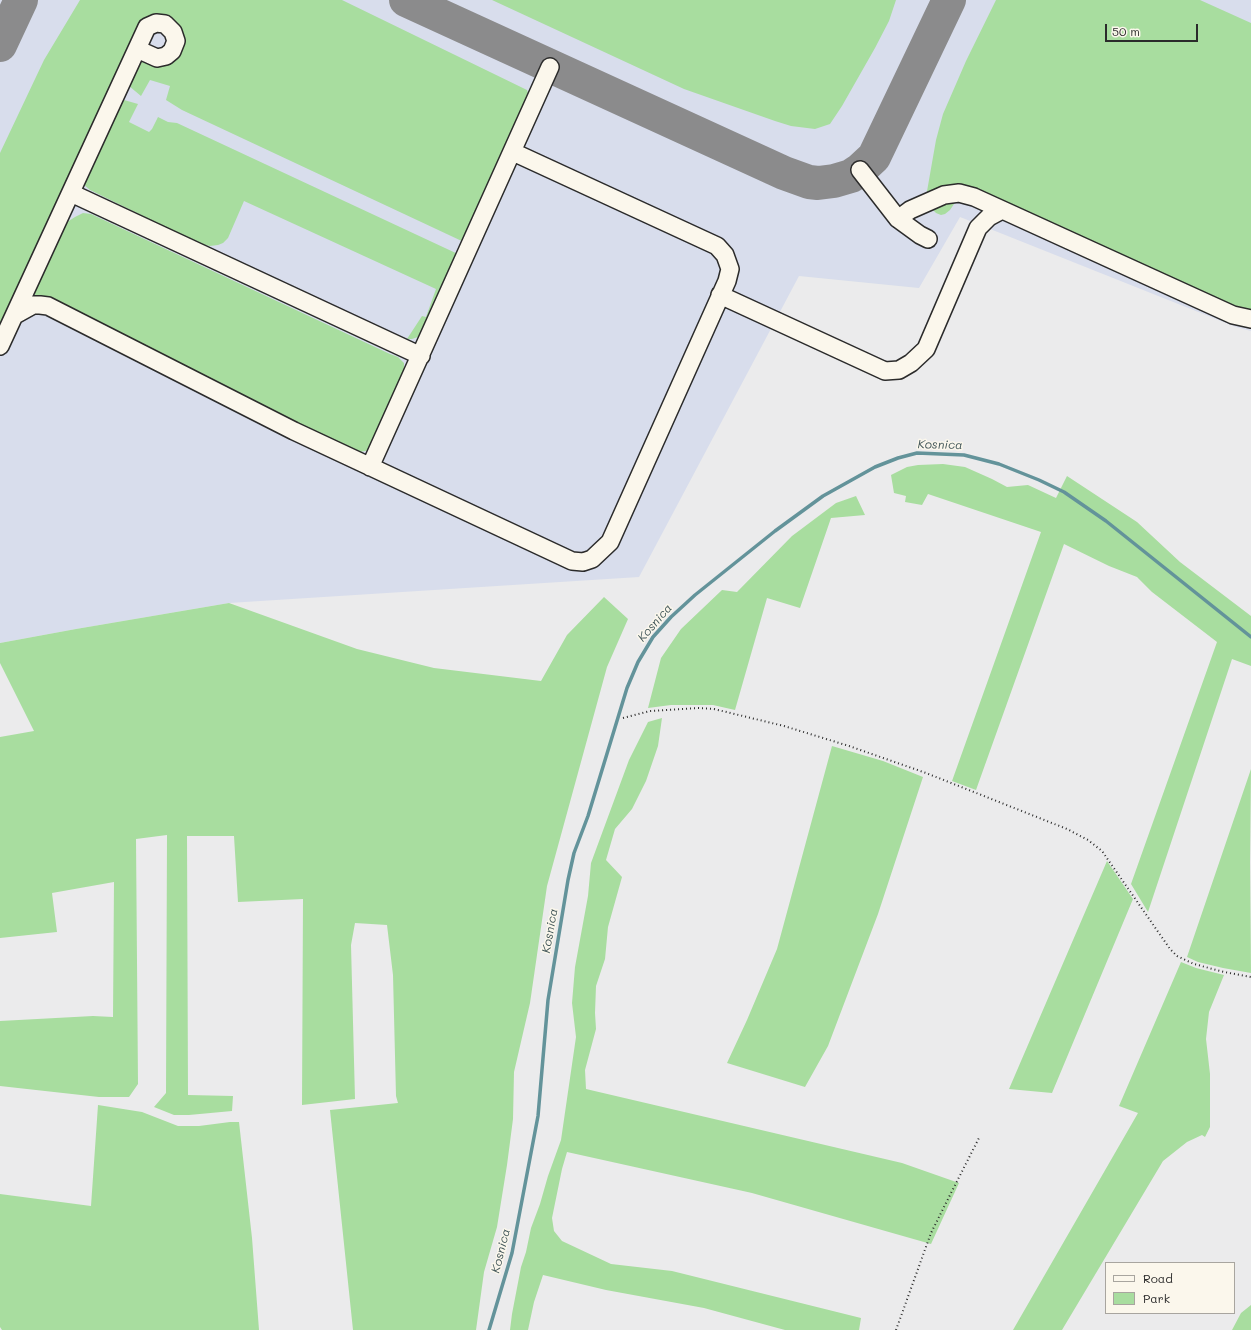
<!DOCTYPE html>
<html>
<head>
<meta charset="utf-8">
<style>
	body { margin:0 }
	#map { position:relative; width:1251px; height:1330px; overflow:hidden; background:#ebebec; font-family:Mali,sans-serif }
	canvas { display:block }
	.legend { position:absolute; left:1105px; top:1262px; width:130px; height:52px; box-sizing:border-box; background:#fbf7ec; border:1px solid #a8a59f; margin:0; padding:5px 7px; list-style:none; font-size:12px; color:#2b2b2b }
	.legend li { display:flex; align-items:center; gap:8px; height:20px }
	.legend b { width:20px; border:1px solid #a8a59f }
	.scale { position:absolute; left:1105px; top:24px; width:93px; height:18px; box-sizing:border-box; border:2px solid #2b2b2b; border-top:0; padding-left:5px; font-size:12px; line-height:14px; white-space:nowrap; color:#2b2b2b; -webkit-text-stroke:3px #fbf7ec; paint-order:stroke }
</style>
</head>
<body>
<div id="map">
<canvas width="1251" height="1330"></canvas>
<ul class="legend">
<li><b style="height:5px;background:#fbf7ec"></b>Road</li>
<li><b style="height:11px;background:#a8dd9f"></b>Park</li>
</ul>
<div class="scale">50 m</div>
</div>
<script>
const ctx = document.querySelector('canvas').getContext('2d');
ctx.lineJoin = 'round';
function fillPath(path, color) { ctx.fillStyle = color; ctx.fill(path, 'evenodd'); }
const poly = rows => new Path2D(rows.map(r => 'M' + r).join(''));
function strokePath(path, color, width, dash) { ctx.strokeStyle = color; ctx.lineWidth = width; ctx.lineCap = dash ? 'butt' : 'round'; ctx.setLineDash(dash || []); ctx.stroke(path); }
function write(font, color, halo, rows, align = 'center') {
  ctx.font = font + ' Mali,sans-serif'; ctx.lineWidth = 3; ctx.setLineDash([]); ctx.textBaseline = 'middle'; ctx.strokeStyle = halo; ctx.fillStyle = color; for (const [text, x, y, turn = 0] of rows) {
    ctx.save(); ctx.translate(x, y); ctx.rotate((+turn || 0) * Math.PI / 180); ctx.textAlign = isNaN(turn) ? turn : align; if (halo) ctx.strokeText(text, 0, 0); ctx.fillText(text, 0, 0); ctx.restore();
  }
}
const built = poly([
	[0,0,1251,0,1251,331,1236,327,960,217,919,288,799,276,639,577,229,603,76,629,0,643]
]);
const green = poly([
	[80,0,342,0,527,90,529,96,466,243,182,110,166,100,170,86,150,80,141,96,129,86,133,67,141,62,165,65,179,58,183,46,178,29,143,21,68,178,0,325,0,153,44,60],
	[492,0,896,0,889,21,875,48,842,106,830,124,815,129,791,126,775,121,684,89],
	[996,0,1200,0,1251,23,1251,314,976,193,926,197,936,140,943,114,966,61],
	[124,100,138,104,129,122,149,132,152,129,158,117,168,122,177,123,460,255,425,328,418,337,412,339,407,339,422,316,426,317,436,289,244,201,228,238,223,243,218,245,210,246,200,244,90,190,83,184,116,102],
	[958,198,950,210,945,214,941,215,936,213,932,209],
	[83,213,91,214,390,354,398,357,404,363,404,373,372,445,366,451,359,452,348,449,38,298,32,291,64,224,75,217],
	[943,464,965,467,992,479,1007,487,1028,485,1056,498,1067,476,1137,522,1180,562,1251,616,1251,666,1232,659,1148,912,1131,884,1217,642,1152,592,1137,577,1109,566,1064,544,976,790,952,781,1041,532,928,494,922,505,905,502,906,496,894,493,891,475,907,467,918,465],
	[856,496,865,515,831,518,800,608,767,598,735,710,713,705,671,705,648,708,661,658,681,629,722,590,737,592,792,536,836,503],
	[604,597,628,619,607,667,547,886,530,1003,514,1072,513,1119,507,1165,497,1227,484,1272,476,1330,353,1330,330,1110,398,1103,396,1096,393,975,387,925,355,923,351,945,355,1099,302,1105,303,899,238,902,234,836,187,836,188,1095,233,1096,232,1111,189,1115,174,1115,154,1107,166,1093,167,835,136,839,138,1084,129,1097,99,1097,0,1086,0,1021,93,1016,113,1017,114,882,52,893,57,932,0,938,0,737,34,731,0,663,0,643,76,629,229,603,357,649,434,668,541,681,567,635],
	[662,718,658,746,646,781,632,809,615,829,606,860,622,877,608,927,605,959,596,986,595,1013,596,1029,585,1070,586,1089,902,1163,959,1183,931,1244,752,1193,567,1152,562,1169,552,1218,554,1231,562,1241,611,1264,672,1271,861,1318,859,1330,785,1330,704,1308,606,1290,543,1275,534,1302,528,1330,510,1330,512,1314,521,1267,526,1252,531,1228,540,1204,548,1176,561,1140,576,1037,572,1003,575,967,588,896,591,863,629,760,648,722],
	[832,746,883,761,923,777,878,914,828,1046,805,1087,727,1063,747,1020,777,949],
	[1251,769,1250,862,1251,973,1223,968,1198,962,1187,957],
	[1107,861,1133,899,1052,1093,1009,1089],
	[1181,962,1196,968,1224,975,1209,1012,1206,1039,1210,1074,1210,1127,1205,1137,1202,1135,1187,1142,1163,1161,1062,1330,1013,1330,1138,1113,1119,1106],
	[98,1105,142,1112,178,1126,199,1126,230,1122,239,1122,252,1238,259,1330,2,1330,0,1327,0,1194,91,1206],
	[1251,1305,1251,1330,1232,1330,1241,1313]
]);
const stream = poly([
	[489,1330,512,1253,538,1116,548,1000,568,880,574,853,588,816,627,688,638,662,653,637,671,617,695,595,775,531,823,496,875,467,898,458,917,453,964,455,999,464,1039,480,1064,492,1106,521,1251,637]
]);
const taxiway = poly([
	[406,0,784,173,809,182,818,183,834,181,851,176,860,170,874,157,949,0],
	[0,45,21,0]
]);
const path = poly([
	[623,718,650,711,698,708,714,709,784,726,849,746,926,773,1067,829,1088,840,1102,851,1170,949,1177,956,1194,964,1224,972,1251,977],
	[896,1330,931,1233,949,1197,980,1136]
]);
const minor = poly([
	[860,170,898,219,920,235,928,239],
	[71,193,421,356],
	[898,219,910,210,944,195,959,193,974,197,1233,315,1251,319],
	[720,295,885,371,899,370,911,363,926,349,978,228,989,217,1002,210],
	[15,315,33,305,40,305,48,306,294,431,572,561,583,562,592,559,610,542,727,281,730,269,725,255,717,246,513,152],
	[0,346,147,27,156,23,165,24,173,32,176,41,172,51,166,56,157,58,137,49],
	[370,467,550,67]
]);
const waterNames = [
	["Kosnica",940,445,1],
	["Kosnica",655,623,-49],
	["Kosnica",550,931,-80],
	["Kosnica",501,1251,-76]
];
fillPath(built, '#d8ddec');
fillPath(green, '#a8dd9f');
strokePath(stream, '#63939a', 3.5);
strokePath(taxiway, '#8b8b8c', 34);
strokePath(minor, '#2b2b2b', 20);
strokePath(path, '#2b2b2b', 2, [1, 3]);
strokePath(minor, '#fbf7ec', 17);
write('italic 12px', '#425659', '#fbf7ec', waterNames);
</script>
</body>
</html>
